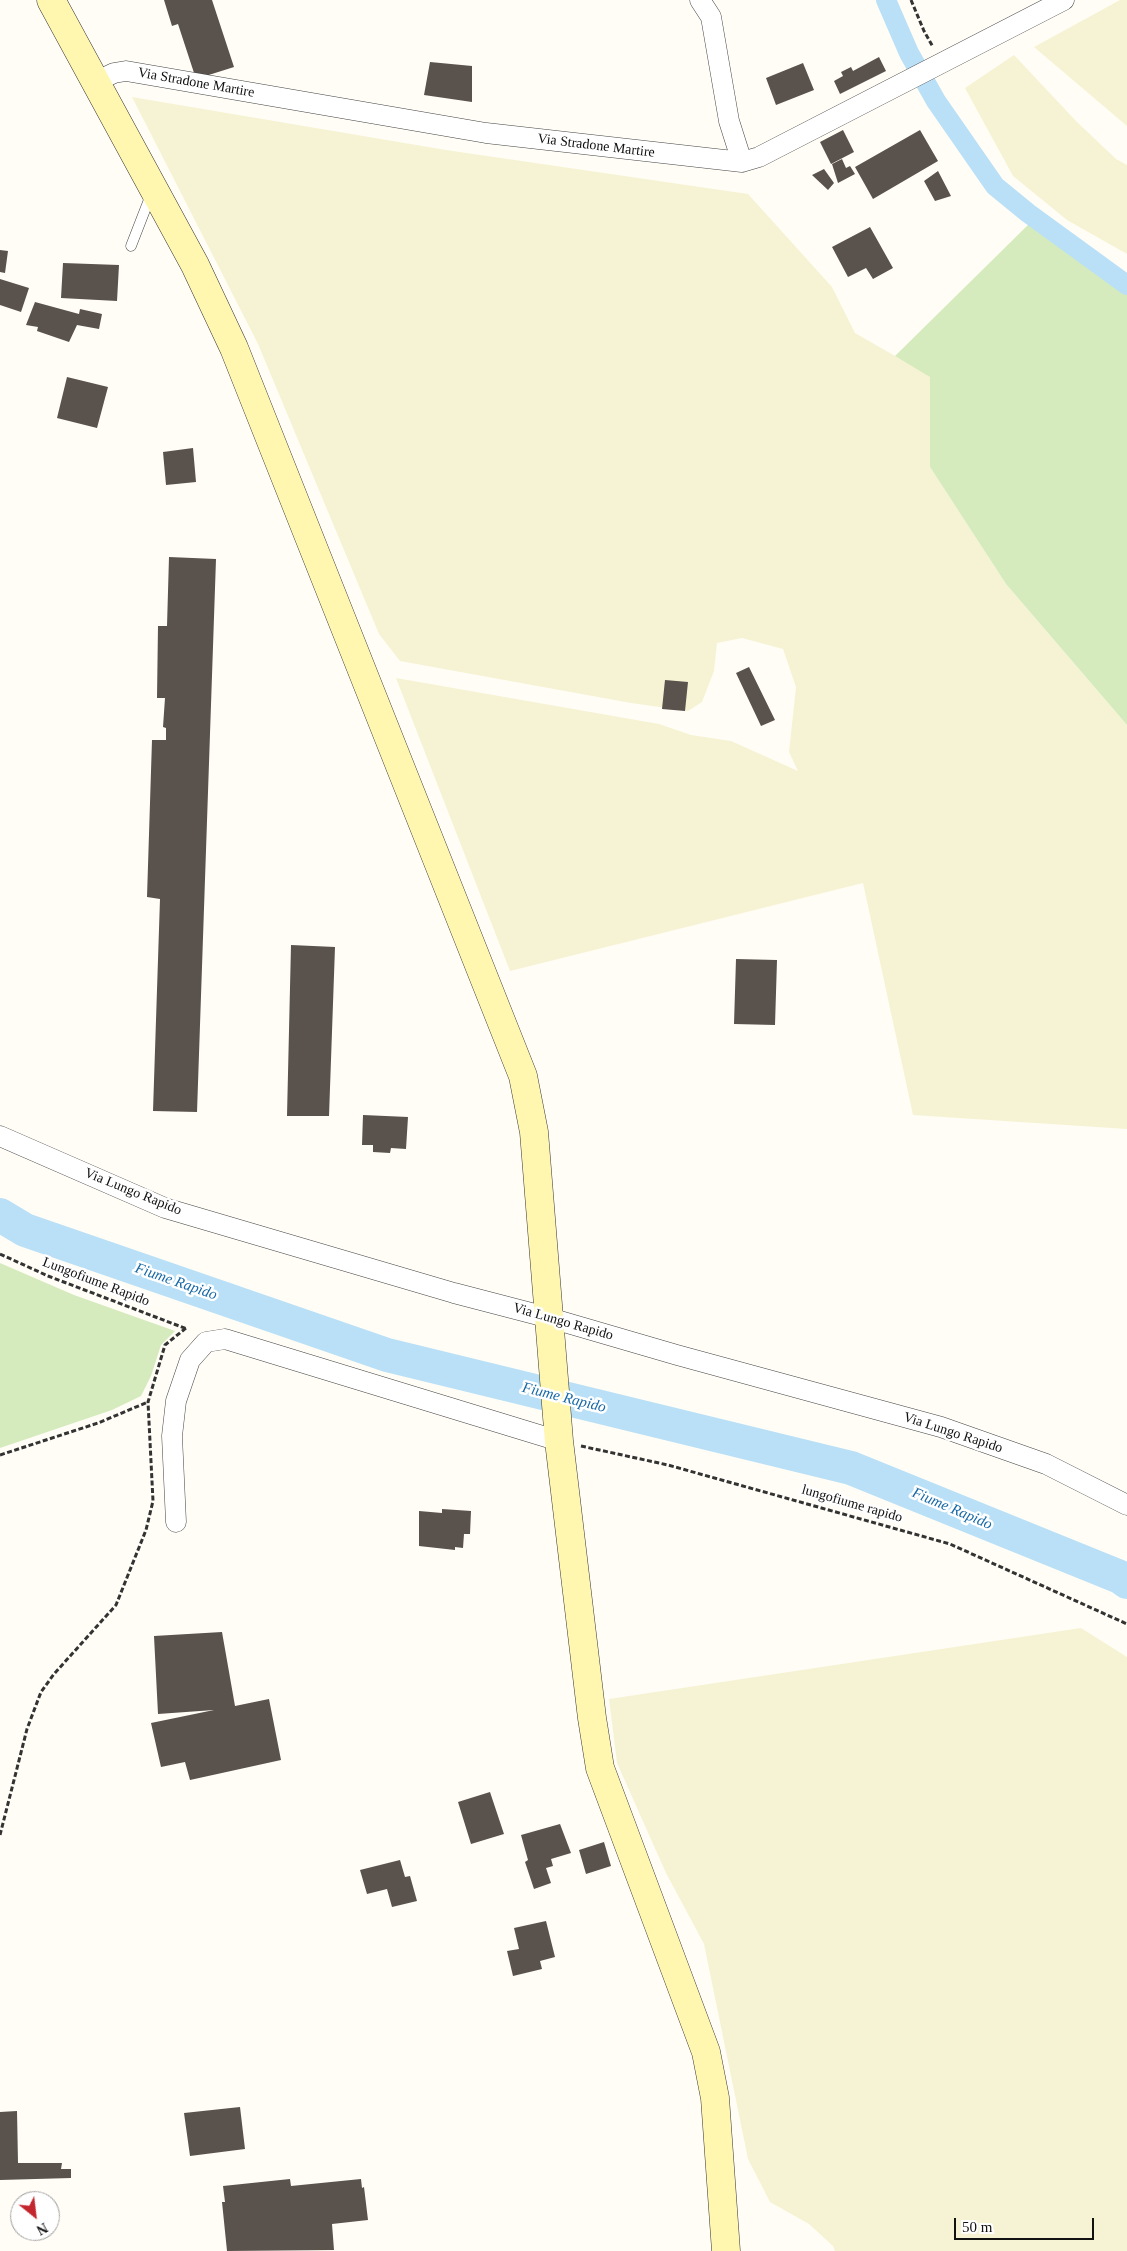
<!DOCTYPE html>
<html>
<head>
<meta charset="utf-8">
<style>
	body { margin:0 }
	#map { position:relative; width:1127px; height:2251px; overflow:hidden; background:#fffdf5; font-family:"Times New Roman",serif }
	canvas { display:block }
	.north { position:absolute; left:10px; top:2191px; width:50px; height:50px; box-sizing:border-box; background:#fff; border:1px solid #a0a0a0; border-radius:50%; rotate:151deg; font-size:14px; font-weight:700; line-height:20px; text-align:center; color:#111 }
	.north::after { content:''; display:block; margin:auto; width:18px; height:22px; background:#c4262e; clip-path:polygon(50% 0,100% 100%,50% 72%,0 100%) }
	.scale { position:absolute; left:954px; top:2218px; width:140px; height:22px; box-sizing:border-box; border:2px solid #111; border-top:0; padding-left:6px; font-size:15px; line-height:18px; white-space:nowrap; color:#111; -webkit-text-stroke:4px #fff; paint-order:stroke }
</style>
</head>
<body>
<div id="map">
<canvas width="1127" height="2251"></canvas>
<div class="north">N</div>
<div class="scale">50 m</div>
</div>
<script>
const ctx = document.querySelector('canvas').getContext('2d');
ctx.lineJoin = 'round';
function fillPath(path, color) { ctx.fillStyle = color; ctx.fill(path, 'evenodd'); }
const poly = rows => new Path2D(rows.map(r => 'M' + r).join(''));
function strokePath(path, color, width, dash) { ctx.strokeStyle = color; ctx.lineWidth = width; ctx.lineCap = dash ? 'butt' : 'round'; ctx.setLineDash(dash || []); ctx.stroke(path); }
function write(font, color, halo, rows, align = 'center') {
  ctx.font = font + ' "Times New Roman",serif'; ctx.lineWidth = 5; ctx.setLineDash([]); ctx.textBaseline = 'middle'; ctx.strokeStyle = halo; ctx.fillStyle = color; for (const [text, x, y, turn = 0] of rows) {
    ctx.save(); ctx.translate(x, y); ctx.rotate((+turn || 0) * Math.PI / 180); ctx.textAlign = isNaN(turn) ? turn : align; if (halo) ctx.strokeText(text, 0, 0); ctx.fillText(text, 0, 0); ctx.restore();
  }
}
const farmland = poly([
	[1120,0,1127,0,1127,126,1034,47],
	[1014,55,1076,121,1116,159,1127,165,1127,254,1067,220,1013,176,965,88],
	[132,97,446,150,748,194,832,287,855,333,930,376,930,467,1006,584,1127,725,1127,1129,913,1115,863,883,510,971,396,678,659,724,691,735,731,741,798,771,789,752,796,687,783,649,742,638,717,643,714,671,702,702,688,711,631,703,400,661,379,634,258,344],
	[1081,1628,1127,1657,1127,2251,835,2251,833,2246,809,2224,770,2202,748,2159,704,1944,666,1873,617,1763,609,1699]
]);
const green = poly([
	[1030,223,1127,282,1127,725,1006,584,930,467,930,377,895,356],
	[0,1263,74,1295,175,1331,161,1345,151,1376,141,1396,112,1410,0,1448]
]);
const canal = poly([
	[886,0,909,53,936,101,995,186,1028,213,1127,285]
]);
const river = poly([
	[0,1215,25,1230,387,1355,851,1468,1120,1577,1127,1582]
]);
const building = poly([
	[164,0,212,0,234,67,196,79,178,24,172,26],
	[879,57,886,71,840,94,834,81,843,76,841,72,851,67,853,71],
	[430,62,472,66,472,102,424,95],
	[803,63,814,90,776,105,766,78],
	[843,130,854,152,831,164,820,142],
	[920,130,938,161,873,199,855,167],
	[842,159,846,168,850,166,855,174,838,183,832,164],
	[824,169,834,183,828,190,812,175],
	[938,171,951,196,935,201,924,181],
	[870,227,893,268,873,279,866,268,848,277,832,247],
	[0,250,8,251,5,273,0,272],
	[63,263,119,265,117,301,61,298],
	[0,279,29,288,21,312,0,305],
	[35,302,79,314,80,309,102,314,99,329,77,325,69,342,37,331,38,327,26,325],
	[67,377,108,387,97,428,57,418],
	[193,448,196,482,166,485,163,452],
	[169,557,216,559,197,1112,153,1111,160,899,147,897,152,740,166,740,166,728,163,727,165,698,157,698,158,626,167,626],
	[749,667,775,720,761,726,736,673],
	[665,680,688,682,685,711,662,709],
	[291,945,335,947,329,1116,287,1116],
	[736,959,777,960,775,1025,734,1024],
	[363,1115,408,1117,406,1149,391,1148,390,1153,373,1152,373,1145,362,1145],
	[442,1509,471,1511,470,1534,464,1534,463,1548,455,1547,455,1550,419,1546,419,1511,442,1513],
	[222,1632,235,1706,269,1699,281,1760,190,1780,185,1762,161,1767,151,1723,214,1710,158,1714,154,1636],
	[490,1792,504,1834,471,1844,458,1802],
	[560,1824,571,1853,551,1859,553,1866,546,1868,551,1883,534,1889,525,1862,528,1860,521,1835],
	[604,1842,611,1866,586,1874,579,1850],
	[400,1860,405,1877,410,1876,417,1901,392,1907,387,1889,367,1894,360,1870],
	[546,1921,555,1957,540,1961,542,1969,513,1976,507,1951,519,1949,514,1928],
	[240,2107,245,2149,190,2156,184,2113],
	[17,2111,18,2163,62,2163,61,2169,71,2169,71,2178,0,2180,0,2112],
	[290,2179,291,2186,361,2179,362,2188,364,2187,368,2220,332,2224,334,2250,227,2251,222,2202,225,2202,223,2186]
]);
const path = poly([
	[911,0,924,31,933,47],
	[0,1254,48,1276,187,1329],
	[581,1446,668,1465,950,1544,1127,1624],
	[0,1455,98,1423,148,1402],
	[0,1835,27,1729,41,1692,54,1674,116,1605,146,1530,153,1501,148,1402,165,1345,186,1328]
]);
const service = poly([
	[131,246,152,192]
]);
const minor = poly([
	[700,0,711,17,729,121,742,162],
	[95,82,114,73,126,71,486,133,742,162,759,157,1064,0],
	[0,1136,165,1208,454,1293,550,1318,677,1355,941,1427,1046,1464,1127,1505],
	[176,1522,172,1436,176,1401,190,1360,206,1342,225,1339,559,1441]
]);
const secondary = poly([
	[51,0,195,265,234,348,523,1076,534,1132,559,1441,592,1718,600,1768,706,2052,715,2098,726,2251]
]);
const streetNames = [
	["Via Stradone Martire",196,83,10],
	["Via Stradone Martire",596,146,7],
	["Via Lungo Rapido",133,1192,22],
	["Lungofiume Rapido",96,1282,21],
	["Via Lungo Rapido",563,1322,16],
	["Via Lungo Rapido",953,1433,18],
	["lungofiume rapido",852,1504,16]
];
const waterNames = [
	["Fiume Rapido",176,1282,19],
	["Fiume Rapido",564,1398,14],
	["Fiume Rapido",952,1509,23]
];
fillPath(farmland, '#f6f3d4');
fillPath(green, '#d5ebbd');
strokePath(canal, '#b9e0f7', 20);
strokePath(river, '#b9e0f7', 34);
fillPath(building, '#5a524d');
strokePath(service, '#444', 11);
strokePath(minor, '#444', 21);
strokePath(secondary, '#333', 29);
strokePath(path, '#333', 3, [5, 2.5]);
strokePath(service, '#fff', 10);
strokePath(minor, '#fff', 20);
strokePath(secondary, '#fff6b0', 28);
write('14px', '#111', '#fff', streetNames);
write('italic 15px', '#1768a6', '#fff', waterNames);
</script>
</body>
</html>
